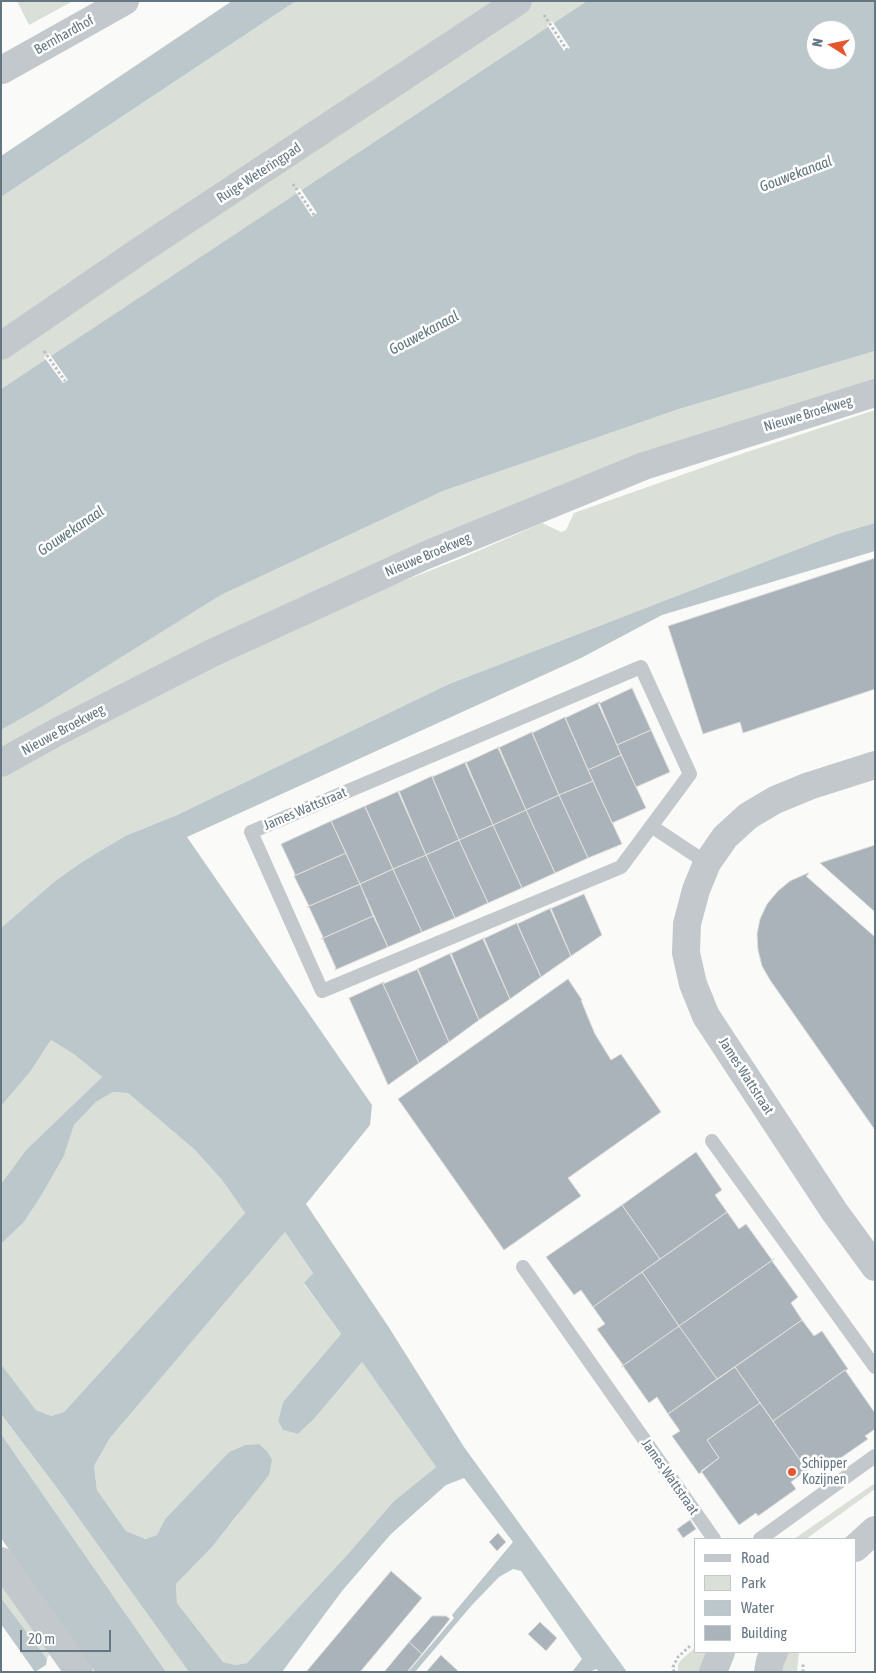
<!DOCTYPE html>
<html>
<head>
<meta charset="utf-8">
<style>
	body { margin:0 }
	#map { position:relative; width:876px; height:1673px; overflow:hidden; background:#fafaf8; font-family:"Asap Condensed",sans-serif }
	canvas { display:block }
	.frame { position:absolute; inset:0; border:2px solid #657683; pointer-events:none }
	.legend { position:absolute; left:694px; top:1538px; width:162px; height:115px; box-sizing:border-box; background:#fff; border:1px solid #c1c8cd; margin:0; padding:6px 9px; list-style:none; font-size:15px; color:#657683 }
	.legend li { display:flex; align-items:center; gap:10px; height:25px }
	.legend b { width:25px; border:1px solid #c1c8cd }
	.north { position:absolute; left:806px; top:20px; width:50px; height:50px; box-sizing:border-box; background:#fff; border:1px solid #c1c8cd; border-radius:50%; rotate:280deg; font-size:14px; font-weight:700; line-height:20px; text-align:center; color:#657683 }
	.north::after { content:''; display:block; margin:auto; width:18px; height:22px; background:#e4572e; clip-path:polygon(50% 0,100% 100%,50% 72%,0 100%) }
	.scale { position:absolute; left:20px; top:1630px; width:91px; height:22px; box-sizing:border-box; border:2px solid #657683; border-top:0; padding-left:6px; font-size:15px; line-height:18px; white-space:nowrap; color:#657683; -webkit-text-stroke:4px #fff; paint-order:stroke }
</style>
</head>
<body>
<div id="map">
<canvas width="876" height="1673"></canvas>
<div class="frame"></div>
<ul class="legend">
<li><b style="height:6px;background:#c3c8cc"></b>Road</li>
<li><b style="height:14px;background:#dadfd7"></b>Park</li>
<li><b style="height:14px;background:#bbc7cb"></b>Water</li>
<li><b style="height:14px;background:#aab3b9"></b>Building</li>
</ul>
<div class="north">N</div>
<div class="scale">20 m</div>
</div>
<script>
const ctx = document.querySelector('canvas').getContext('2d');
ctx.lineJoin = 'round';
function fillPath(path, color) { ctx.fillStyle = color; ctx.fill(path, 'evenodd'); }
const poly = rows => new Path2D(rows.map(r => 'M' + r).join(''));
function strokePath(path, color, width, dash) { ctx.strokeStyle = color; ctx.lineWidth = width; ctx.lineCap = dash ? 'butt' : 'round'; ctx.setLineDash(dash || []); ctx.stroke(path); }
function write(font, color, halo, rows, align = 'center') {
  ctx.font = font + ' "Asap Condensed",sans-serif'; ctx.lineWidth = 5; ctx.setLineDash([]); ctx.textBaseline = 'middle'; ctx.strokeStyle = halo; ctx.fillStyle = color; for (const [text, x, y, turn = 0] of rows) {
    ctx.save(); ctx.translate(x, y); ctx.rotate((+turn || 0) * Math.PI / 180); ctx.textAlign = isNaN(turn) ? turn : align; if (halo) ctx.strokeText(text, 0, 0); ctx.fillText(text, 0, 0); ctx.restore();
  }
}
const green = poly([
	[17,1,73,1,29,25],
	[296,1,587,1,1,389,1,197],
	[875,351,875,389,638,470,1,752,1,730,40,708,221,595,443,491,679,409],
	[875,410,875,523,837,534,449,684,177,815,125,836,82,862,55,881,1,928,1,773,114,712,365,596,462,558,542,523,561,532,566,530,574,513,741,454],
	[51,1040,75,1055,102,1077,26,1150,1,1184,1,1106,30,1072],
	[113,1092,128,1093,195,1150,222,1180,245,1213,64,1412,51,1416,36,1410,1,1364,1,1244,24,1222,41,1196,64,1156,74,1125,96,1102],
	[285,1232,313,1273,304,1284,341,1334,283,1402,278,1421,283,1430,298,1434,314,1419,362,1362,436,1467,394,1501,347,1555,247,1663,235,1665,223,1662,177,1603,176,1584,212,1547,237,1516,267,1451,259,1444,245,1445,229,1452,165,1519,157,1535,144,1539,126,1531,97,1490,94,1466,110,1438],
	[1,1414,57,1488,189,1672,166,1672,1,1434],
	[875,1483,875,1489,806,1539,794,1539],
	[1,1583,51,1652,47,1659,1,1598],
	[695,1648,695,1652,708,1652,699,1672,678,1672,678,1664,682,1659],
	[784,1652,799,1652,797,1672,779,1672]
]);
const water = poly([
	[232,1,296,1,1,197,1,156],
	[587,1,875,1,875,351,679,409,443,491,221,595,40,708,1,730,1,389],
	[816,30,846,30,846,60,816,60],
	[875,523,875,551,662,615,581,658,187,837,372,1105,370,1125,306,1204,388,1326,464,1447,627,1672,598,1672,597,1669,589,1672,572,1672,582,1659,521,1571,513,1569,499,1577,472,1605,415,1672,408,1672,454,1618,452,1615,513,1542,464,1478,446,1485,391,1534,342,1591,282,1672,189,1672,57,1488,1,1414,1,1364,36,1410,51,1416,64,1412,245,1213,222,1180,195,1150,128,1093,113,1092,96,1102,74,1125,64,1156,41,1196,24,1222,1,1244,1,1184,26,1150,102,1077,75,1055,51,1040,30,1072,1,1106,1,928,55,881,82,862,125,836,177,815,449,684,837,534],
	[285,1232,313,1273,304,1283,341,1334,283,1402,278,1421,283,1430,298,1434,314,1419,362,1362,436,1467,394,1501,347,1555,247,1663,235,1665,223,1662,177,1603,176,1584,212,1547,269,1475,272,1460,267,1451,259,1444,245,1445,229,1452,165,1519,157,1535,145,1539,126,1531,97,1490,94,1466,110,1438],
	[1,1434,166,1672,95,1672,3,1541,1,1537],
	[1,1598,47,1659,46,1665,35,1672,1,1624]
]);
const pier = poly([
	[552,21,570,48,564,51,547,25],
	[300,188,317,213,312,217,295,191],
	[49,353,68,380,63,383,44,357]
]);
const building = poly([
	[875,558,875,689,743,733,740,722,703,734,668,626,875,558],
	[632,688,651,730,617,745,598,704,632,688],
	[599,702,621,755,588,770,565,718,599,702],
	[565,717,593,781,559,795,532,733,565,717],
	[651,730,670,772,636,787,617,745,651,730],
	[532,732,559,795,526,810,498,748,532,732],
	[499,747,526,810,493,825,465,763,499,747],
	[621,755,646,808,612,823,588,770,621,755],
	[466,762,493,825,459,840,432,777,466,762],
	[432,776,459,840,426,855,398,792,432,776],
	[593,781,622,844,588,858,559,795,593,781],
	[399,791,426,855,393,869,365,807,365,806,399,791],
	[559,795,588,858,555,873,526,810,559,795],
	[365,806,393,869,360,884,331,821,365,806],
	[526,810,555,873,522,888,493,825,526,810],
	[331,821,346,853,294,876,295,874,281,844,331,821],
	[493,825,522,888,488,903,459,840,493,825],
	[459,840,488,903,455,918,426,855,459,840],
	[875,845,875,912,820,863,875,845],
	[346,853,360,884,307,907,309,906,294,876,346,853],
	[426,855,455,918,422,932,393,869,426,855],
	[393,869,422,932,388,947,360,884,393,869],
	[808,873,808,875,806,876,875,937,875,1130,770,980,762,966,758,950,757,934,760,919,767,904,778,891,790,881,808,873],
	[360,884,373,916,321,939,323,937,309,907,307,907,360,884],
	[584,894,602,935,571,956,550,909,584,894],
	[551,908,571,956,541,977,517,924,551,908],
	[373,916,388,947,335,970,335,969,336,968,323,939,321,939,373,916],
	[517,923,541,977,510,999,483,939,517,923],
	[484,938,510,999,479,1020,450,954,484,938],
	[451,953,479,1020,449,1042,417,969,451,953],
	[418,969,449,1042,419,1063,383,984,418,969],
	[568,979,582,1000,581,1000,587,1015,595,1034,611,1060,621,1054,661,1112,568,1178,581,1196,504,1250,398,1099,568,979],
	[384,982,383,984,419,1063,388,1085,349,998,384,982],
	[696,1152,722,1190,715,1195,727,1212,660,1259,622,1205,696,1152],
	[622,1205,660,1259,593,1307,581,1290,574,1295,546,1257,622,1205],
	[727,1212,739,1229,746,1224,772,1260,774,1259,679,1326,642,1272,727,1212],
	[774,1259,772,1261,798,1297,791,1303,802,1320,717,1379,679,1326,774,1259],
	[642,1272,679,1326,621,1367,623,1365,597,1329,605,1324,593,1307,642,1272],
	[802,1320,814,1336,822,1331,848,1369,845,1371,845,1370,773,1421,735,1367,802,1320],
	[679,1326,717,1379,668,1414,657,1397,649,1403,623,1366,621,1367,679,1326],
	[735,1367,760,1403,707,1440,719,1458,699,1474,672,1436,680,1431,668,1414,735,1367],
	[845,1370,875,1413,875,1429,865,1436,868,1439,829,1466,824,1458,807,1470,773,1421,845,1370],
	[760,1403,807,1470,791,1482,796,1489,758,1516,756,1513,739,1525,701,1471,719,1458,707,1440,760,1403],
	[690,1520,696,1529,683,1538,677,1529,690,1520],
	[498,1533,506,1542,497,1551,489,1542,498,1533],
	[391,1571,422,1598,360,1672,306,1672,391,1571],
	[432,1616,446,1616,450,1619,422,1654,409,1642,432,1616],
	[540,1622,557,1638,546,1651,528,1634,540,1622],
	[409,1642,422,1654,407,1672,384,1672,409,1642],
	[441,1655,459,1672,426,1672,441,1655]
]);
const path = poly([
	[544,15,567,50],
	[293,184,314,215],
	[44,351,65,381],
	[674,1672,673,1667,678,1657,690,1646],
	[803,1672,803,1662]
]);
const lane = poly([
	[641,667,690,774,621,867,322,991,251,832,641,667],
	[651,826,707,863],
	[712,1141,875,1367],
	[523,1267,714,1539],
	[760,1539,875,1456]
]);
const street = poly([
	[1,68,2,70,125,1],
	[1,346,141,250,518,1],
	[1,763,55,733,212,653,424,556,644,466,875,393],
	[875,765,809,786,775,800,748,816,725,837,707,863,696,890,687,924,686,953,693,984,706,1016,834,1211,875,1267],
	[855,1548,875,1530],
	[1,1561,79,1672],
	[713,1672,721,1652],
	[768,1672,770,1661,774,1652]
]);
const markers = [
	[792,1472,5,"#e4572e"]
];
const streetNames = [
	["Bernhardhof",64,35,-29],
	["Ruige Weteringpad",259,173,-33],
	["Nieuwe Broekweg",808,414,-17],
	["Nieuwe Broekweg",428,555,-23],
	["Nieuwe Broekweg",63,730,-28],
	["James Wattstraat",305,809,-23],
	["James Wattstraat",746,1076,57],
	["James Wattstraat",670,1477,55]
];
const poiNames = [
	["Schipper",802,1464],
	["Kozijnen",802,1480]
];
const waterNames = [
	["Gouwekanaal",796,174,-21],
	["Gouwekanaal",424,333,-28],
	["Gouwekanaal",71,531,-34]
];
fillPath(green, '#dadfd7');
fillPath(water, '#bbc7cb');
fillPath(pier, '#fafaf8');
fillPath(building, '#aab3b9');
strokePath(building, '#dcdcda', 1);
strokePath(path, '#bbbfc2', 3, [2.5, 2.5]);
strokePath(lane, '#c3c8cc', 14);
strokePath(street, '#c3c8cc', 28);
for (const [x, y, r, color] of markers) { const dot = new Path2D(); dot.arc(x, y, r, 0, 2 * Math.PI); ctx.fillStyle = color; ctx.fill(dot); strokePath(dot, '#fff', 2); }
write('14px', '#657683', '#fff', streetNames);
write('14px', '#657683', '#fff', poiNames, 'left');
write('italic 15px', '#60757c', '#fff', waterNames);
</script>
</body>
</html>
